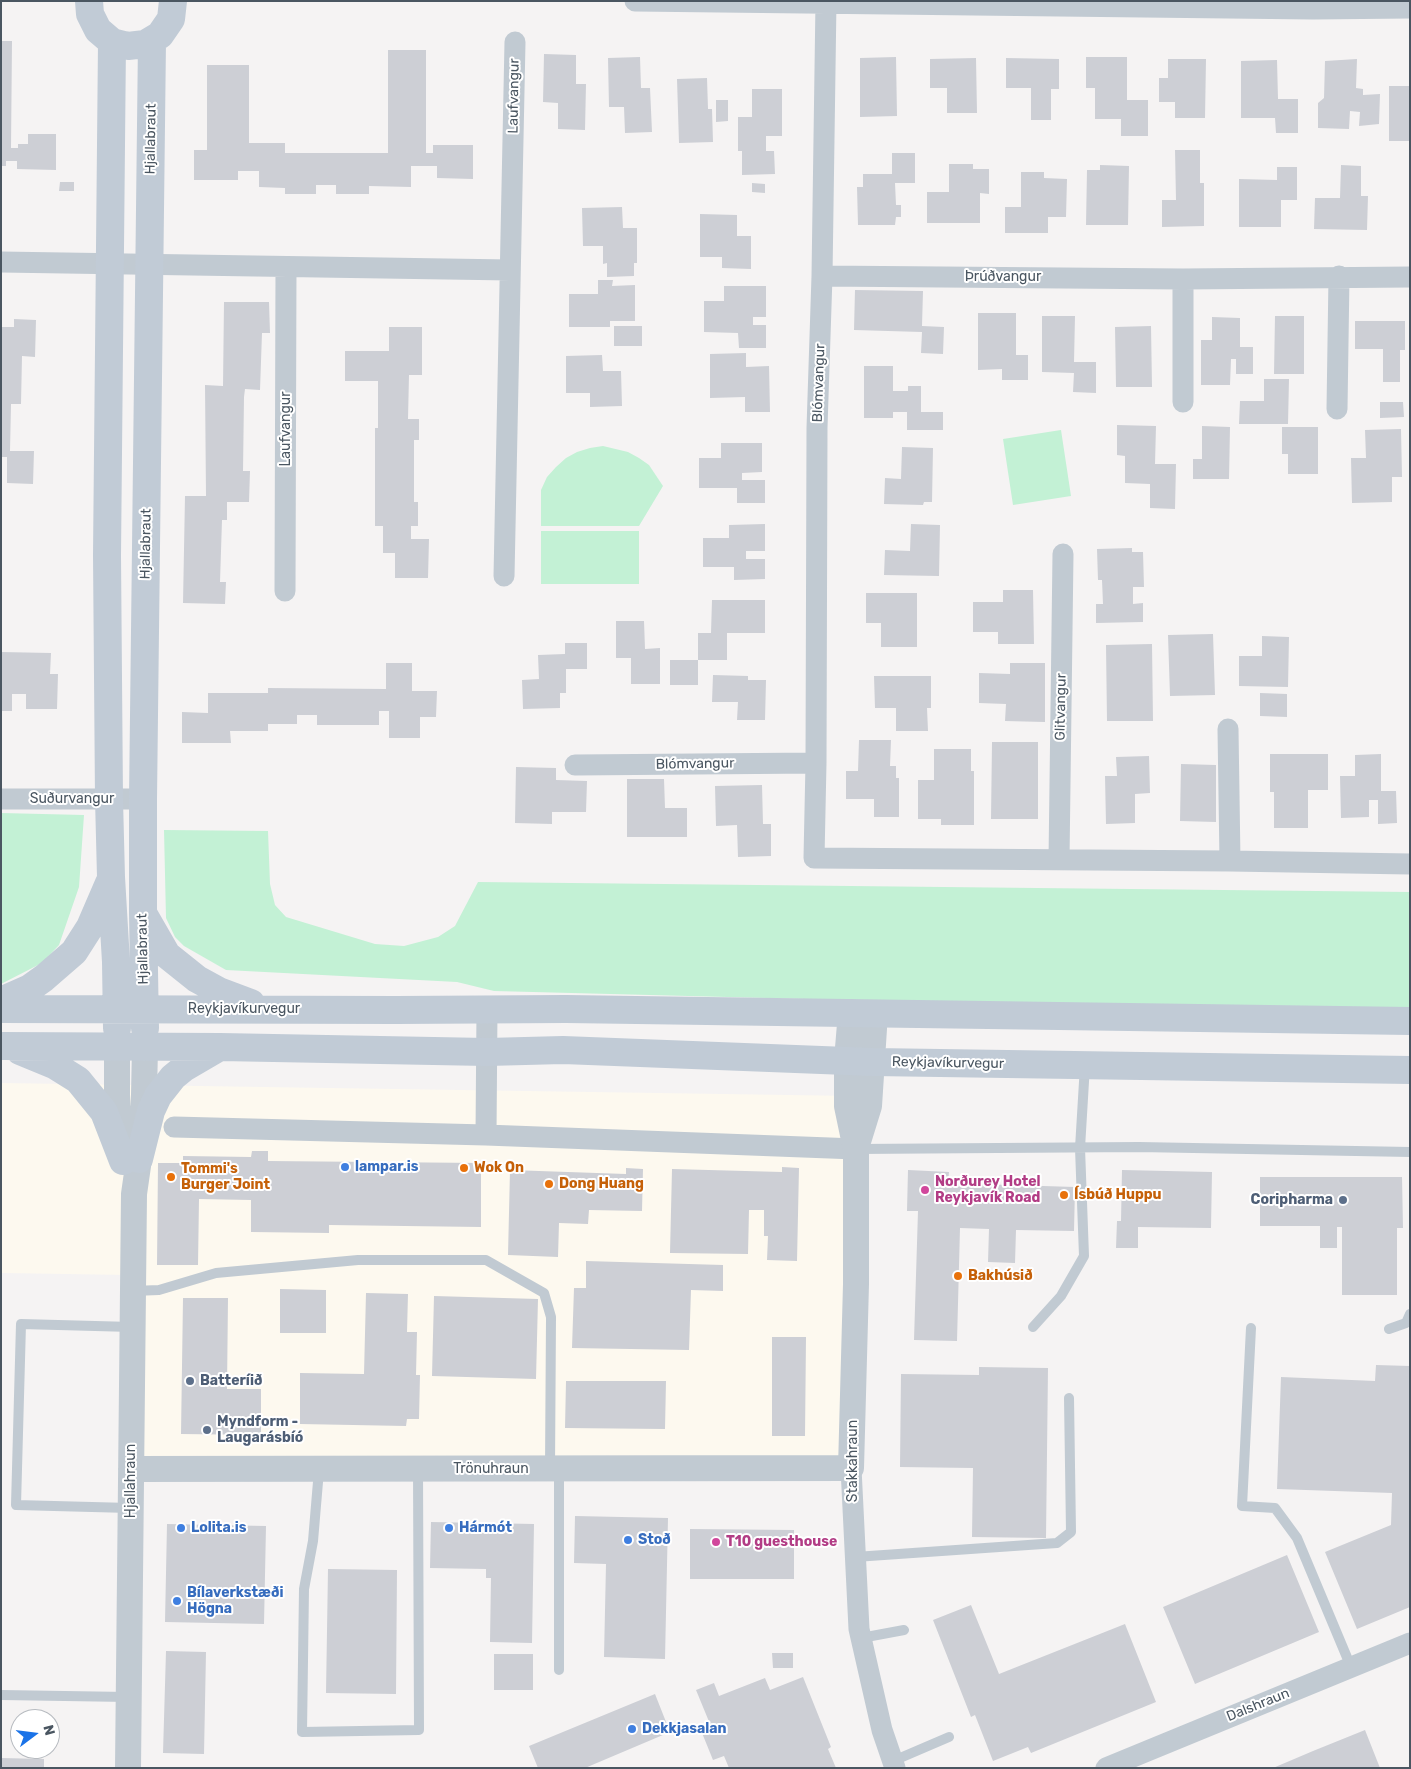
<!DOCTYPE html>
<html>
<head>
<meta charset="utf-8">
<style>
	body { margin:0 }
	#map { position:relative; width:1411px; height:1769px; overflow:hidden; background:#f5f3f3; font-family:Rubik,sans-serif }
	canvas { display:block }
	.frame { position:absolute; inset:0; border:2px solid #4a5661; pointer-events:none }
	.north { position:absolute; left:10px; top:1709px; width:50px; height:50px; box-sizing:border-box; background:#fff; border:1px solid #b7bbc0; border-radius:50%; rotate:75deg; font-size:14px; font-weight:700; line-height:20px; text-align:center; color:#4a5661 }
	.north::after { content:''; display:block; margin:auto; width:18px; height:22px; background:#1a73e8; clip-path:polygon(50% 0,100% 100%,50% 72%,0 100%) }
</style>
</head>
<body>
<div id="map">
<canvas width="1411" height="1769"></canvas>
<div class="frame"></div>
<div class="north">N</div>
</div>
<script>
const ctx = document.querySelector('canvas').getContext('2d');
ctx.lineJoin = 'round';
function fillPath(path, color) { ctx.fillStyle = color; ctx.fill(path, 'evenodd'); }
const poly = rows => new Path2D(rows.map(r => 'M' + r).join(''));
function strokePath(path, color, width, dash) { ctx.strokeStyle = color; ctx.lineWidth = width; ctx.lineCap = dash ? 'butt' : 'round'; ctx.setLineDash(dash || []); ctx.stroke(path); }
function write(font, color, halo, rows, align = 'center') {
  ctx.font = font + ' Rubik,sans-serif'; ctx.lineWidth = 4; ctx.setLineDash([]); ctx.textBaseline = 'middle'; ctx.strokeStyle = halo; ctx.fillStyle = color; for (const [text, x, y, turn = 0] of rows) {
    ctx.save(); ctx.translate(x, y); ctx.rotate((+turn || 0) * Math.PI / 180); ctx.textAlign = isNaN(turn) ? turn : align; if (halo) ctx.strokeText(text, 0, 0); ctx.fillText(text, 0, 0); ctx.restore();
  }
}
const commercial = poly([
	[1,1083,854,1096,847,1472,128,1471,130,1275,1,1273]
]);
const green = poly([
	[1061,430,1071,496,1013,505,1003,439],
	[603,446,628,452,639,458,649,465,663,486,639,526,541,526,541,490,547,477,556,467,566,458,577,452,590,448],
	[541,531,639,531,639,584,541,584],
	[1,813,84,815,79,887,59,945,42,963,1,984],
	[164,830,268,831,270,884,275,905,286,917,375,944,404,946,438,937,455,926,478,882,1410,892,1410,1011,1116,1007,494,991,457,982,226,970,184,946,175,937,166,918]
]);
const building = poly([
	[1,41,12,41,11,148,18,148,18,144,28,144,28,134,56,134,56,170,17,169,17,161,6,161,6,166,1,166],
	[388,50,426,50,426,153,433,153,433,145,473,145,473,179,437,178,437,166,411,166,411,187,369,186,369,194,336,194,336,185,316,185,316,194,285,194,285,188,259,187,259,171,238,171,238,180,194,180,194,150,207,150,207,65,249,65,249,143,285,143,285,153,388,153],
	[544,54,576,55,576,84,586,84,585,130,558,129,558,103,543,102],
	[640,57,641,88,650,88,652,132,625,133,624,107,609,107,608,58],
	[896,57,897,116,860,117,860,58],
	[1086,57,1127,57,1127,100,1148,100,1148,136,1121,136,1121,119,1095,119,1095,88,1086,88],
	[976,58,977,113,947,113,947,88,930,88,930,59],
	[1006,58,1059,59,1059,89,1051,89,1051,120,1031,120,1031,88,1006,88],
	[1168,59,1206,59,1205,118,1175,118,1175,102,1159,102,1159,78,1168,78],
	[1357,59,1356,88,1363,89,1363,95,1380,94,1379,124,1359,126,1360,112,1350,111,1349,129,1318,128,1318,103,1324,98,1325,61],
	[1277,60,1278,99,1298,99,1298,133,1276,133,1275,118,1241,118,1241,61],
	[707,78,708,109,712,109,713,142,679,143,677,79],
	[1389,86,1410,86,1410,141,1389,141],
	[752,89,782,89,782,136,766,136,766,151,774,151,775,174,742,175,742,151,738,151,738,117,752,117],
	[716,100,728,100,728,121,716,122],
	[1175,150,1200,150,1200,183,1204,183,1204,226,1162,227,1162,200,1176,200],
	[892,153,915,153,915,183,895,183,896,205,901,205,901,217,896,217,895,225,858,225,857,187,863,187,863,174,892,174],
	[949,164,973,164,973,169,989,169,989,194,980,193,980,223,927,223,927,192,949,192],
	[1100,165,1129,166,1128,225,1086,225,1087,170,1100,170],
	[1341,165,1361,166,1361,196,1368,196,1367,230,1314,229,1315,198,1340,198],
	[1277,167,1297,167,1297,200,1281,200,1281,227,1239,227,1239,179,1277,180],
	[1021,172,1044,172,1044,178,1067,179,1066,217,1048,217,1048,233,1005,233,1005,207,1021,207],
	[60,182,74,182,74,191,59,191],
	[752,183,765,184,765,193,752,192],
	[622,207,623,228,637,228,637,263,634,263,634,276,607,277,607,263,603,264,603,246,583,246,582,208],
	[700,214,737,215,737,236,751,236,751,269,722,268,722,257,700,257],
	[598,280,613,280,612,286,635,285,635,321,610,321,610,327,569,327,569,294,598,294],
	[724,286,766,286,766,317,753,317,753,325,766,325,766,348,739,348,738,333,704,332,704,301,724,301],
	[855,290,923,291,922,326,944,327,943,354,921,353,922,332,854,330],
	[224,302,269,302,270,333,262,333,260,390,245,389,244,397,243,471,250,471,249,502,227,502,227,520,222,520,220,582,226,582,225,604,183,603,185,496,206,496,205,385,223,386],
	[978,313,1016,313,1016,355,1028,355,1028,380,1002,380,1002,369,978,370],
	[1042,316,1075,316,1074,362,1096,362,1096,393,1073,392,1074,373,1042,372],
	[1275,316,1304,316,1304,374,1274,374],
	[1212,317,1240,318,1240,347,1253,347,1253,374,1236,374,1236,359,1231,359,1230,385,1201,385,1201,340,1212,340],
	[14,319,36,320,35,357,22,356,21,404,11,404,10,451,34,451,33,484,7,483,7,457,1,457,1,327,14,327],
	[1355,321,1405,321,1405,350,1400,350,1400,382,1383,382,1383,349,1355,349],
	[614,326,642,326,642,346,614,346],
	[1151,326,1152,387,1116,387,1115,327],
	[389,327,422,327,422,375,409,375,408,419,419,419,419,440,414,440,414,502,418,502,418,526,411,526,411,539,429,539,428,578,395,578,395,553,383,553,383,526,375,526,375,428,378,428,378,381,345,381,345,351,389,351],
	[746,353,746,367,769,366,770,412,745,412,745,397,710,398,710,354],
	[602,355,603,371,621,371,622,406,590,407,590,393,566,393,566,356],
	[864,366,893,366,893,391,908,391,908,386,921,386,921,412,943,412,943,430,907,430,907,412,893,412,893,418,864,418],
	[1264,379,1289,379,1288,424,1239,424,1240,401,1264,401],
	[1380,402,1403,402,1404,417,1380,418],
	[1117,425,1156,426,1155,464,1176,464,1175,509,1150,508,1150,484,1125,483,1125,456,1117,455],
	[1202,426,1230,427,1229,479,1193,479,1193,459,1202,459],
	[1282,427,1318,427,1318,474,1288,474,1288,454,1282,454],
	[1401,429,1402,477,1392,477,1392,502,1352,503,1351,458,1366,458,1365,430],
	[721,443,762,443,762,472,742,473,742,480,765,480,765,503,737,503,737,488,699,488,699,458,721,458],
	[902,447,933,448,932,502,924,502,923,505,884,504,885,478,901,479],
	[765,524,765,551,746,551,746,559,765,559,765,579,734,580,734,567,703,567,703,538,729,538,729,525],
	[911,524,940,525,939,576,884,575,885,550,910,551],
	[1132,548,1132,552,1143,552,1144,587,1133,587,1133,604,1143,603,1143,622,1096,623,1096,604,1103,604,1102,580,1098,580,1097,549],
	[1003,590,1033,590,1034,644,998,644,998,632,973,632,973,602,1003,602],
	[866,593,917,593,917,647,881,647,881,623,866,623],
	[712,600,765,600,765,633,727,633,727,660,698,660,698,633,711,633],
	[616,621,644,621,645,649,660,648,660,684,631,684,631,658,616,658],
	[1213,634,1215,695,1170,696,1168,635],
	[1262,636,1289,637,1288,687,1239,686,1239,656,1262,656],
	[565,643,587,643,587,669,566,669,566,693,560,693,560,708,523,709,522,680,539,679,538,655,565,654],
	[1152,644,1153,721,1107,721,1106,645],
	[1,652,51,653,50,674,58,674,57,709,26,709,26,694,12,694,12,711,1,711],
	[670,660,698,660,698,685,670,685],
	[386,663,412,663,412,691,437,691,436,717,420,717,420,738,389,738,389,711,379,711,379,725,317,725,317,715,297,715,297,724,268,724,268,731,230,731,231,743,182,743,182,712,208,713,208,693,268,693,268,688,386,689],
	[1010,663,1045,663,1045,722,1005,721,1006,704,979,703,979,673,1010,674],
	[713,675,748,676,748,680,766,680,765,720,737,720,738,702,712,702],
	[874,676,931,676,931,708,927,708,928,731,896,731,896,708,875,708],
	[1260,693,1287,694,1287,717,1260,716],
	[859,740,891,740,890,766,896,766,896,778,899,778,899,817,874,817,874,799,846,799,846,771,858,771],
	[992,742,1038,742,1038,819,991,819],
	[934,749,971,749,971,771,974,771,974,825,941,825,941,819,918,819,918,780,934,780],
	[1270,754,1328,754,1328,790,1308,790,1308,828,1274,828,1274,792,1270,792],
	[1381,754,1381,791,1396,791,1397,823,1378,824,1378,800,1369,800,1369,817,1341,818,1340,776,1355,776,1355,755],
	[1149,756,1150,793,1135,794,1135,823,1106,824,1105,776,1117,776,1116,757],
	[1181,764,1216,765,1216,822,1180,821],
	[516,767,556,768,556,780,587,781,586,812,552,812,552,824,515,823],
	[627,779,664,779,665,808,687,808,687,837,627,837],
	[762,785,763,824,771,824,771,856,738,857,737,825,716,826,715,786],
	[252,1151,268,1151,268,1161,481,1163,481,1227,329,1225,329,1233,251,1232,251,1200,199,1199,198,1265,157,1265,158,1163,183,1163,183,1156,251,1157],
	[782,1167,799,1168,797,1261,767,1260,768,1236,764,1236,764,1210,749,1210,748,1254,670,1253,672,1169,782,1172],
	[626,1168,643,1169,642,1211,589,1210,588,1224,559,1223,558,1257,508,1255,510,1170,626,1174],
	[908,1170,949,1172,948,1183,1075,1187,1074,1231,1016,1230,1015,1263,988,1262,989,1229,960,1228,957,1341,914,1340,918,1211,907,1211],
	[1122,1170,1212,1172,1211,1228,1138,1227,1138,1248,1116,1248,1117,1221,1121,1221],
	[1260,1177,1402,1177,1403,1228,1397,1228,1397,1295,1342,1295,1342,1227,1337,1227,1337,1248,1320,1248,1320,1226,1260,1226],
	[586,1261,723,1265,723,1291,691,1290,689,1350,572,1348,574,1288,586,1288],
	[280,1289,326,1290,326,1333,280,1333],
	[366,1293,408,1294,407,1332,417,1332,416,1375,420,1375,419,1419,407,1419,406,1426,300,1424,300,1373,364,1374],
	[434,1296,538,1299,536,1379,432,1376],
	[183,1298,228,1298,227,1389,261,1389,261,1435,181,1434],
	[772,1337,806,1337,805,1436,772,1436],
	[1376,1365,1410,1366,1410,1607,1357,1629,1325,1552,1391,1525,1392,1493,1277,1489,1281,1377,1375,1381],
	[979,1367,1048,1368,1046,1538,972,1537,973,1468,900,1467,901,1374,979,1375],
	[566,1381,666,1381,665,1429,565,1428],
	[575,1516,668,1518,665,1659,604,1657,606,1564,574,1563],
	[431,1522,534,1524,532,1643,490,1642,491,1578,486,1578,486,1569,430,1568],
	[167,1524,266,1526,264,1624,165,1622],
	[690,1529,794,1530,794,1579,690,1579],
	[1287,1555,1319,1632,1195,1684,1163,1607],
	[328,1569,397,1570,396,1694,326,1693],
	[971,1605,999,1674,1125,1624,1156,1702,1031,1753,1028,1747,993,1761,975,1715,971,1717,933,1620],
	[166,1651,206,1652,204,1754,163,1753],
	[772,1653,793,1653,793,1668,773,1668],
	[494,1654,533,1654,533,1690,494,1690],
	[803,1677,831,1747,828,1749,836,1768,729,1768,724,1756,713,1760,700,1728,710,1724,696,1690,714,1683,719,1696,765,1678,770,1690],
	[655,1694,670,1732,585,1768,538,1768,529,1746],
	[1365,1730,1380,1768,1273,1768,1313,1751],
	[1,1758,44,1759,44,1768,1,1768]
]);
const service = poly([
	[856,1149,1139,1147,1410,1152],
	[133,1291,159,1290,216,1273,358,1260,486,1260,544,1293,551,1317,550,1468],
	[1033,1327,1061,1296,1084,1256,1080,1148,1085,1065],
	[1251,1328,1242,1506,1275,1508,1297,1538,1351,1667],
	[1389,1329,1406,1323,1410,1314],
	[559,1469,559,1670],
	[319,1470,313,1541,304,1589,302,1732,419,1730,418,1469],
	[130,1508,16,1505,21,1324,132,1327],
	[855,1557,1057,1543,1071,1532,1069,1398],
	[861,1638,904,1630],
	[1,1695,128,1697],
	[893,1761,949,1737]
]);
const minor = poly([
	[635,1,1313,9,1410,8],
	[826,1,822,276,817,428,816,763,814,858,1230,861,1410,864],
	[1,262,510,270],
	[822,276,1183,279,1410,277],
	[1183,279,1183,402],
	[1337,409,1339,276],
	[504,576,515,42],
	[285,591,286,267],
	[1228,729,1230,861],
	[575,765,816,763],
	[1,799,143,799],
	[1059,860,1063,554],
	[174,1127,486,1135,856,1149],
	[486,1135,487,1009],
	[851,1468,859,1629,882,1730,895,1768],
	[1106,1768,1410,1643]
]);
const tertiary = poly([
	[117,1047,117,1106,121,1142],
	[856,1148,869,1106,875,1013],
	[131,1469,851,1468,856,1284,856,1149,847,1106,847,1060,851,1012],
	[128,1768,134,1194,139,1159,144,1095,145,1047]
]);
const secondary = poly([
	[89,1,90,14,98,30,112,42,128,46,145,44,160,35,171,19,173,1],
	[112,42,107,555,109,799,111,877,116,962,117,1028],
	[144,915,167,955,197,979,219,991,251,1003],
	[1,1001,30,988,44,978,74,952,90,927,109,883],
	[1,1009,396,1010,566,1009,1410,1021],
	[145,1028,143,913,143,799,152,41],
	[1,1046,220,1047,487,1052,563,1050,873,1062,1410,1070],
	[20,1051,54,1065,78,1080,104,1112,123,1161],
	[139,1159,151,1111,158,1096,173,1077,184,1068,220,1047]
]);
const markers = [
	[345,1167,5,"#3f7fe0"],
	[464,1168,5,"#e8710a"],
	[171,1177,5,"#e8710a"],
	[549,1184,5,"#e8710a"],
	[925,1190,5,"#d1479c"],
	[1064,1195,5,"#e8710a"],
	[1343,1200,5,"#5c6f8a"],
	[958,1276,5,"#e8710a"],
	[190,1381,5,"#5c6f8a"],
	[207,1430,5,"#5c6f8a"],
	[181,1528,5,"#3f7fe0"],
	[449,1528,5,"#3f7fe0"],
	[628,1540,5,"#3f7fe0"],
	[716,1542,5,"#d1479c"],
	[177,1601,5,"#3f7fe0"],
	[632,1729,5,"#3f7fe0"]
];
const streetNames = [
	["Laufvangur",514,96,-89],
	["Hjallabraut",151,139,-89],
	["Þrúðvangur",1003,277],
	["Blómvangur",819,383,-88],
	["Laufvangur",286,429,-90],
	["Hjallabraut",146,544,-89],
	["Glitvangur",1061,707,-89],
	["Blómvangur",695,764,-1],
	["Suðurvangur",72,799],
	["Hjallabraut",143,949,-91],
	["Reykjavíkurvegur",244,1009],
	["Reykjavíkurvegur",948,1063,1],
	["Stakkahraun",853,1461,-90],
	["Trönuhraun",491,1469],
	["Hjallahraun",131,1481,-90],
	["Dalshraun",1258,1705,-22]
];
const shopNames = [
	["lampar.is",355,1167],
	["Lolita.is",191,1528],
	["Hármót",459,1528],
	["Stoð",638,1540],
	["Bílaverkstæði",187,1593],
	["Högna",187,1609],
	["Dekkjasalan",642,1729]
];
const foodNames = [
	["Wok On",474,1168],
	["Tommi's",181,1169],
	["Burger Joint",181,1185],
	["Dong Huang",559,1184],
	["Ísbúð Huppu",1074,1195],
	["Bakhúsið",968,1276]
];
const hotelNames = [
	["Norðurey Hotel",935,1182],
	["Reykjavík Road",935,1198],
	["T10 guesthouse",726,1542]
];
const serviceNames = [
	["Coripharma",1333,1200,"right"],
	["Batteríið",200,1381],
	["Myndform -",217,1422],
	["Laugarásbíó",217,1438]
];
fillPath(commercial, '#fdf9ef');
fillPath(green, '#c3f1d5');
fillPath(building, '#cdcfd5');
strokePath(service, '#c1cad2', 10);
strokePath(minor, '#c1cad2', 21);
strokePath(tertiary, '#c1cad2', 26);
strokePath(secondary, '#c1cbd6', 28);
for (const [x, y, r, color] of markers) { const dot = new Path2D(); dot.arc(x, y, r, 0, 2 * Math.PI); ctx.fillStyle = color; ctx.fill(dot); strokePath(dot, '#fff', 2); }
write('14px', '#4a5661', '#fff', streetNames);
write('bold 14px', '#366cbe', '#fff', shopNames, 'left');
write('bold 14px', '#c56008', '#fff', foodNames, 'left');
write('bold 14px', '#b23c85', '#fff', hotelNames, 'left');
write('bold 14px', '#4e5e75', '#fff', serviceNames, 'left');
</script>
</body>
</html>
